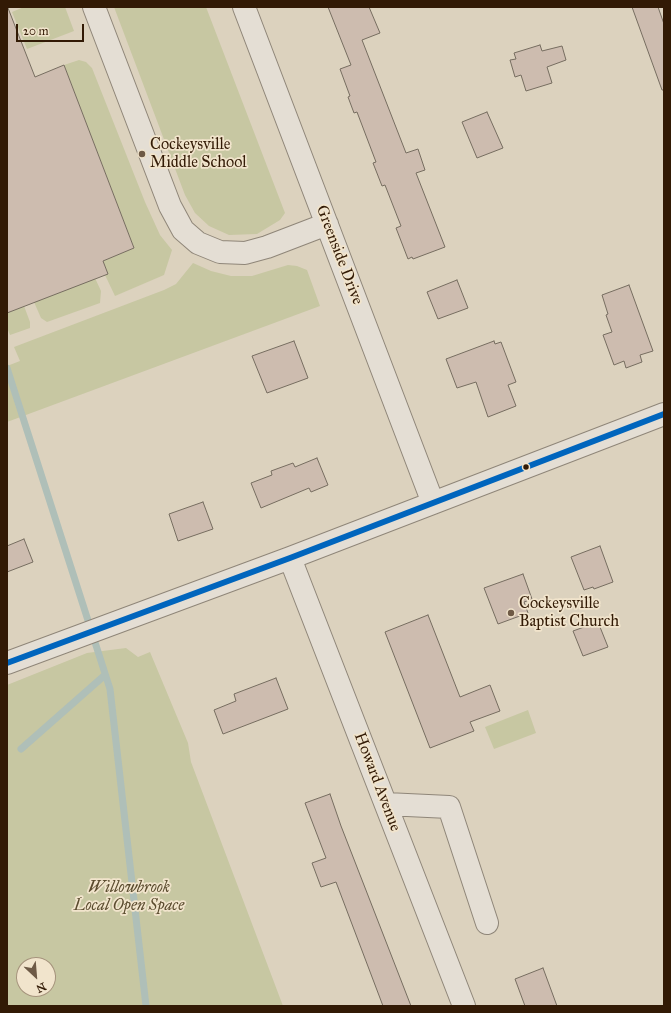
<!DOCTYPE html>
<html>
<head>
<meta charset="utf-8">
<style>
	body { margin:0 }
	#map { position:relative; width:671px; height:1013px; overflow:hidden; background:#dcd2be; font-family:"IM FELL Great Primer",serif }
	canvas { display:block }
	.frame { position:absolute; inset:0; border:8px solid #321a05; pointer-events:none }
	.north { position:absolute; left:16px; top:957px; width:40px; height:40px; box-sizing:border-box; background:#f1e4cc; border:1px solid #a5937c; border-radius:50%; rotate:154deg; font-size:11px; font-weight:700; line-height:16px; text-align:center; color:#321a05 }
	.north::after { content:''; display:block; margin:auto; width:14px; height:18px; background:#6e5a46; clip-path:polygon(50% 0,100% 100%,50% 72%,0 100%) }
	.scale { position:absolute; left:16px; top:24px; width:68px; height:18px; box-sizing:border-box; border:2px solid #321a05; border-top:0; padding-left:5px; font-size:12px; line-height:14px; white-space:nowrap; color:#321a05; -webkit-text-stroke:3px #f1e4cc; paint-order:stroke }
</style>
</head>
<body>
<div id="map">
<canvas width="671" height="1013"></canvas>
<div class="frame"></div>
<div class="north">N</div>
<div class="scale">20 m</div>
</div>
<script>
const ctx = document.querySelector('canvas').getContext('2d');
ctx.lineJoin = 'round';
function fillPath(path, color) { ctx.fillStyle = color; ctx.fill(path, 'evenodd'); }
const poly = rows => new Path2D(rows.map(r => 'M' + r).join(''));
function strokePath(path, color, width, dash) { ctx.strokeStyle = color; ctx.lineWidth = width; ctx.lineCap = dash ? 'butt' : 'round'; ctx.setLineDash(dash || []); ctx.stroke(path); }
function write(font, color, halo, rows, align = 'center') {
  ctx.font = font + ' "IM FELL Great Primer",serif'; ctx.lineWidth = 3.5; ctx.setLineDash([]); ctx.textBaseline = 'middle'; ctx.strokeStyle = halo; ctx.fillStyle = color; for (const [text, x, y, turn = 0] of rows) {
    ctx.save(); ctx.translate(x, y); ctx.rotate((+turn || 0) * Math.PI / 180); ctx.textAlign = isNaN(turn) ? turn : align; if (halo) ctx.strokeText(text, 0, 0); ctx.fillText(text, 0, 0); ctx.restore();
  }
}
const green = poly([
	[24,7,65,7,74,31,27,49,12,12],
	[114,7,206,7,285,213,280,220,257,234,229,235,209,226,195,213,185,195],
	[79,60,86,62,92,68,145,202,160,235,172,250,164,275,115,296,105,275,108,274,103,261,134,248,64,65],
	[193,263,211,271,231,276,252,276,288,265,297,266,307,270,320,306,7,422,7,366,20,361,14,347,164,290,176,284],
	[95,278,101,291,100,303,47,322,41,318,34,302],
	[24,306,30,322,30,328,10,335,7,328,7,313],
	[126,648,138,657,150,652,188,743,191,762,283,1006,7,1006,7,685,87,653],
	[24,965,48,965,48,989,24,989],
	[528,710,536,733,494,749,485,727]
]);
const stream = poly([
	[7,368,110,689,146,1006],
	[21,749,105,675]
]);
const building = poly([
	[328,7,369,7,380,33,362,40,406,153,418,149,425,170,416,173,445,247,413,259,412,257,408,259,396,228,401,226,385,185,382,186,373,163,376,162,357,112,354,113,348,97,350,96,340,69,351,65,328,7],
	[632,7,658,7,664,24,664,90,662,90,632,7],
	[8,8,35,77,64,65,134,248,103,261,108,274,7,313,7,9,8,8],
	[540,45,542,51,562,46,566,60,547,67,552,83,526,91,521,75,515,77,510,60,516,59,514,53,540,45],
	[487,112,503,148,477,158,462,122,487,112],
	[457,280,468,308,438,319,427,292,457,280],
	[629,285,653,351,640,355,642,362,626,368,624,361,614,365,603,335,612,332,606,315,608,314,602,295,629,285],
	[294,341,308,378,267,393,252,356,294,341],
	[494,341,495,344,501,342,516,382,508,385,516,406,488,417,476,382,457,388,446,359,494,341],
	[317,458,328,485,311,492,309,488,261,508,251,483,272,475,271,471,293,463,295,467,317,458],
	[203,502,213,529,178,541,169,514,203,502],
	[24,539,33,562,7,572,7,546,24,539],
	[600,546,613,582,594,589,593,587,584,590,571,557,600,546],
	[523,574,532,599,524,602,528,613,498,624,484,588,523,574],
	[428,615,460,697,490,685,500,711,470,722,474,731,430,748,385,632,428,615],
	[598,622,608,647,583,656,573,631,598,622],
	[276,678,288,709,223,734,214,710,236,701,234,694,276,678],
	[330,794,341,826,411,1006,383,1006,336,882,321,887,312,863,326,858,305,803,330,794],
	[543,968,557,1006,525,1006,515,979,543,968]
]);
const minor = poly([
	[94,7,170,206,183,230,198,243,220,252,245,253,267,247,327,224],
	[244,7,433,503],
	[290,558,464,1006],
	[7,663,290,558,664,414],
	[386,804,449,807,487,923]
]);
const bus1 = poly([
	[7,663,290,558,664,414]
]);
const markers = [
	[142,154,4,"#6e5a46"],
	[526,467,3.5,"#321a05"],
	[511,613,4,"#6e5a46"]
];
const poiNames = [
	["Cockeysville",150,145],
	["Middle School",150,163],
	["Cockeysville",519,604],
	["Baptist Church",519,622]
];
const streetNames = [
	["Greenside Drive",339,255,69],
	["Howard Avenue",377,782,69]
];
const parkNames = [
	["Willowbrook",129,888],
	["Local Open Space",129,906]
];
fillPath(green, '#c7c7a2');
strokePath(stream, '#afbfb8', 7);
fillPath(building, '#cdbcaf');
strokePath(building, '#766d60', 1);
strokePath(minor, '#8f8679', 24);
strokePath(minor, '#e4ded4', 22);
strokePath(bus1, '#0065bd', 6);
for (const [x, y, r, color] of markers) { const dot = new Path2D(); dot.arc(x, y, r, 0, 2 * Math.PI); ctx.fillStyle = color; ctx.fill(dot); strokePath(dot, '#f1e4cc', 1.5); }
write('16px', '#321a05', '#f1e4cc', poiNames, 'left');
write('16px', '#321a05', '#f1e4cc', streetNames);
write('italic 16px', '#5a4b2e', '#f1e4cc', parkNames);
</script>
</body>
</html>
